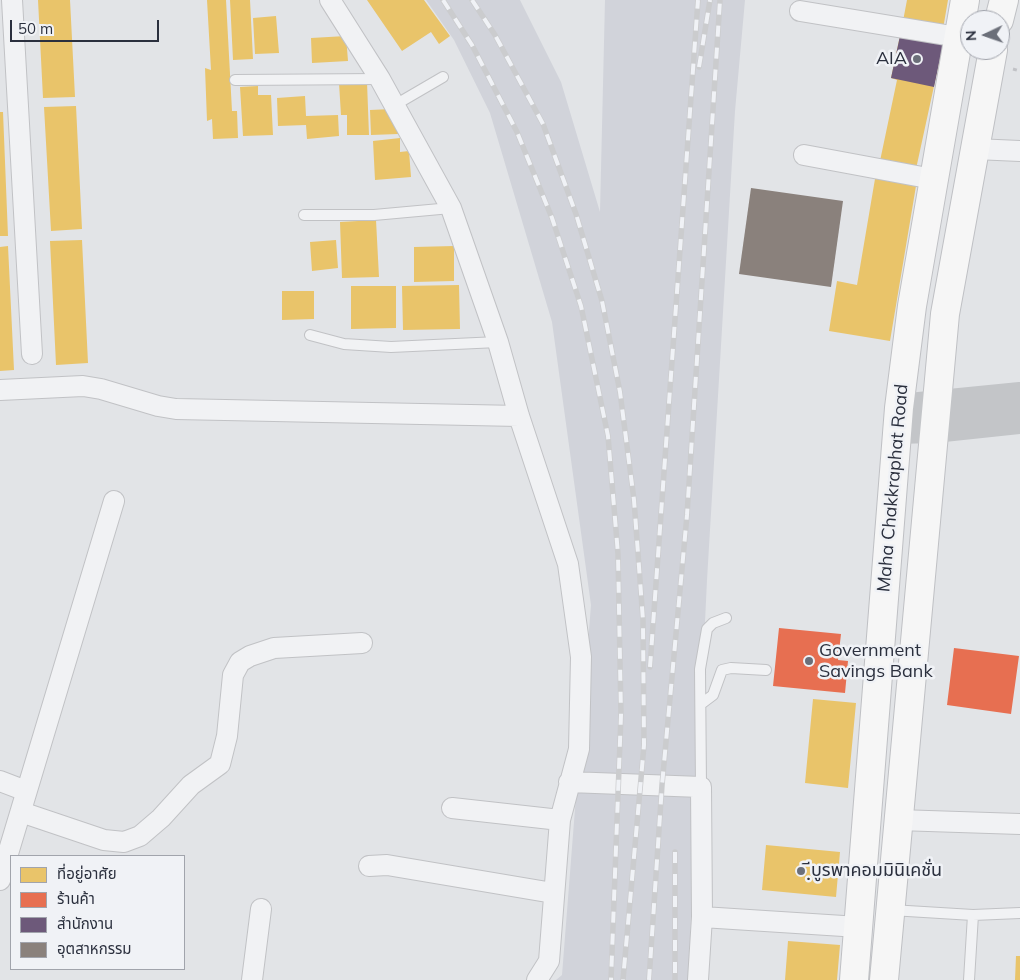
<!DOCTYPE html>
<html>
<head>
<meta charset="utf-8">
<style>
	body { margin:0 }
	#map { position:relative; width:1020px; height:980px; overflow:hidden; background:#e2e4e7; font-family:Mulish,"Noto Sans Thai",sans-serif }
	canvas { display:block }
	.legend { position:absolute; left:10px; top:855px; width:175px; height:115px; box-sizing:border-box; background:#f0f2f6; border:1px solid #a1a4ac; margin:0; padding:6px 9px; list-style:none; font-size:15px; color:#2b303e }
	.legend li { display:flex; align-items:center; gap:10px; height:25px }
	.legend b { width:25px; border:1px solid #a1a4ac }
	.north { position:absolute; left:960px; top:10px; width:50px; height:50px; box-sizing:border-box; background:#f0f2f6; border:1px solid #a1a4ac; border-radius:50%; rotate:267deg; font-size:14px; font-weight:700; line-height:20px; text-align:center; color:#2b303e }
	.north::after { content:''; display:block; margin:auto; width:18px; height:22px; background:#6b6f79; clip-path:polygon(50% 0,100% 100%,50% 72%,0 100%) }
	.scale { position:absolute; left:10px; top:20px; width:149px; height:22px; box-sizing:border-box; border:2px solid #2b303e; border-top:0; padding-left:6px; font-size:15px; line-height:18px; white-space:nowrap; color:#2b303e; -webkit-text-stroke:4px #f0f2f6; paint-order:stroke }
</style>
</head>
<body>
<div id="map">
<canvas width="1020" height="980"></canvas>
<ul class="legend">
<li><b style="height:14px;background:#e9c46a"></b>ที่อยู่อาศัย</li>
<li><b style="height:14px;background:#e76f51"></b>ร้านค้า</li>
<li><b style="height:14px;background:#6d597a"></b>สำนักงาน</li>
<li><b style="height:14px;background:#8a817c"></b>อุตสาหกรรม</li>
</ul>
<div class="north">N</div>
<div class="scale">50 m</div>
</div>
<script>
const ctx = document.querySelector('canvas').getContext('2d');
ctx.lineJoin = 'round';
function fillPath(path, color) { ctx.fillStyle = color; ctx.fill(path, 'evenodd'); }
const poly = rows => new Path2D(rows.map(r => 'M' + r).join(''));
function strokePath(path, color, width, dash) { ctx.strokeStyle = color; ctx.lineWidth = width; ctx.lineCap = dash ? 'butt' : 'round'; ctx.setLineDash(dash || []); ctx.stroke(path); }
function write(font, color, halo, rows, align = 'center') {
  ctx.font = font + ' Mulish,"Noto Sans Thai",sans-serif'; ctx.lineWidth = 5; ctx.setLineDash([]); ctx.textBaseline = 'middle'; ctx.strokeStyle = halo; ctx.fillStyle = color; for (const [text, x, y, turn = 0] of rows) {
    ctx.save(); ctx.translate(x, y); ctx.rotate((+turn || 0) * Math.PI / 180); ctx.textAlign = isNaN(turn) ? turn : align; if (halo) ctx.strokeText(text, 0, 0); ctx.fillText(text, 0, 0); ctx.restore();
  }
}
const built = poly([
	[426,0,520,0,561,82,600,212,605,0,745,0,735,111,707,580,688,980,556,980,562,975,591,605,552,322,490,113,454,40]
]);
const homes = poly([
	[38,0,70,0,75,97,43,98],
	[207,0,226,0,232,111,237,111,238,138,213,139,212,119,207,121,205,68,211,70],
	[230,0,250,0,253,59,233,60],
	[367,0,424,0,450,36,439,44,431,32,402,51],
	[907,0,948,0,943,29,903,21],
	[276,16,279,53,255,54,253,18],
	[901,31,944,40,916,169,880,161,897,80,891,78],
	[346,36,348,61,312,63,311,38],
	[367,82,369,135,347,135,347,115,341,115,339,83],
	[258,86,258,95,271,95,273,135,243,136,240,87],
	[305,96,306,116,338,115,339,136,307,139,306,125,278,126,277,98],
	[76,106,82,229,51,231,44,107],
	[391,109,391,122,398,121,398,134,371,135,370,110],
	[0,112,3,112,8,236,0,236],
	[400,138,400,152,409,151,411,177,375,180,373,141],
	[876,173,917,180,890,341,829,331,837,281,857,285],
	[376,220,379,277,342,278,340,222],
	[82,240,88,363,56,365,50,241],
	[336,240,338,268,312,271,310,242],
	[8,246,14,370,0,371,0,247],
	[454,246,454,281,414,282,414,247],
	[459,285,460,329,403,330,402,286],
	[351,286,396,286,396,328,351,329],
	[282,291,314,291,314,319,282,320],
	[813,699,856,703,848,788,805,783],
	[766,845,840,852,836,897,762,890],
	[788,941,840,945,837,980,785,980],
	[1016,956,1020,956,1020,980,1015,980]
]);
const shops = poly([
	[779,628,841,634,838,660,848,661,845,693,773,686],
	[954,648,1019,656,1011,714,947,705]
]);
const offices = poly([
	[901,31,944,40,934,87,891,78]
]);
const industry = poly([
	[751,188,843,201,831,287,739,274]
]);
const path = poly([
	[1013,69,1020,71]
]);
const lane = poly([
	[235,80,380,79],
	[395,105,443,77],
	[304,215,374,215,451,208],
	[310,335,344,344,391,347,498,342],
	[701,704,713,695,722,670,731,668,766,670],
	[701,787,700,669,707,629,713,623,726,618],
	[891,910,973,915,1020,913],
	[969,980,973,915]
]);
const street = poly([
	[12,0,32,354],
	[330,0,380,79,451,208,498,342,519,416,568,564,581,657,579,749,560,820,549,961,537,980],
	[800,11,958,37],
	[975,149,1020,151],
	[804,155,933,179],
	[0,390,83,386,101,389,158,406,176,409,519,416],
	[0,781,26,791],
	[569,782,701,787,702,917,859,927],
	[452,808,560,820],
	[21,812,104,840,124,842,140,836,161,818,191,785,220,764,227,736,233,675,240,662,250,656,274,648,362,643],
	[898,820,1020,824],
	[369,866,387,865,553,893],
	[0,880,114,501],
	[252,980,261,909],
	[698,980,702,917]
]);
const secondary = poly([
	[899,408,1020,396],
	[897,430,934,429,1020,420]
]);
const primary = poly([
	[999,20,1004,0],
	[854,980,899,408,912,306,965,0],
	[884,980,945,314,993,50]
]);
const rail = poly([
	[443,0,472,45,517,132,552,218,581,306,608,436,618,554,621,715,611,980],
	[472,0,495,35,543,124,576,214,602,301,620,392,634,500,643,620,644,745,623,980],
	[699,67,710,0],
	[650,667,698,0],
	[675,852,675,980],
	[649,980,662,785,687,515,720,0]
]);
const markers = [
	[917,59,5,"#6b6f79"],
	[809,661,5,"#6b6f79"],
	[801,871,5,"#6b6f79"]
];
const poiNames = [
	["AIA",907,59,"right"],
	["Government",819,651],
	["Savings Bank",819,672],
	["ฺีบูรพาคอมมินิเคชั่น",811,871]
];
const streetNames = [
	["Maha Chakkraphat Road",893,488,-85]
];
fillPath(built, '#d1d3da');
fillPath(homes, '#e9c46a');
fillPath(shops, '#e76f51');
fillPath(offices, '#6d597a');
fillPath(industry, '#8a817c');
strokePath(lane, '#c1c2c5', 12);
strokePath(street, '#c1c2c5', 22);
strokePath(primary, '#bfc0c4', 30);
strokePath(path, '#c1c2c6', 3, [4, 4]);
strokePath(lane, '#f1f2f4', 10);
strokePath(street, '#f1f2f4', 20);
strokePath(secondary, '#c3c5c8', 28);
strokePath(primary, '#f6f6f6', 28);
strokePath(rail, '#cbccce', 5.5);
strokePath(rail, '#f0f2f6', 4, [11]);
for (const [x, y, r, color] of markers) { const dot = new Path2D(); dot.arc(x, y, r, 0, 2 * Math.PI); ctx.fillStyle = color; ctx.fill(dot); strokePath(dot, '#f0f2f6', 2); }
write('18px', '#2b303e', '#f0f2f6', poiNames, 'left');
write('18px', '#2b303e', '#f0f2f6', streetNames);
</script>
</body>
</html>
